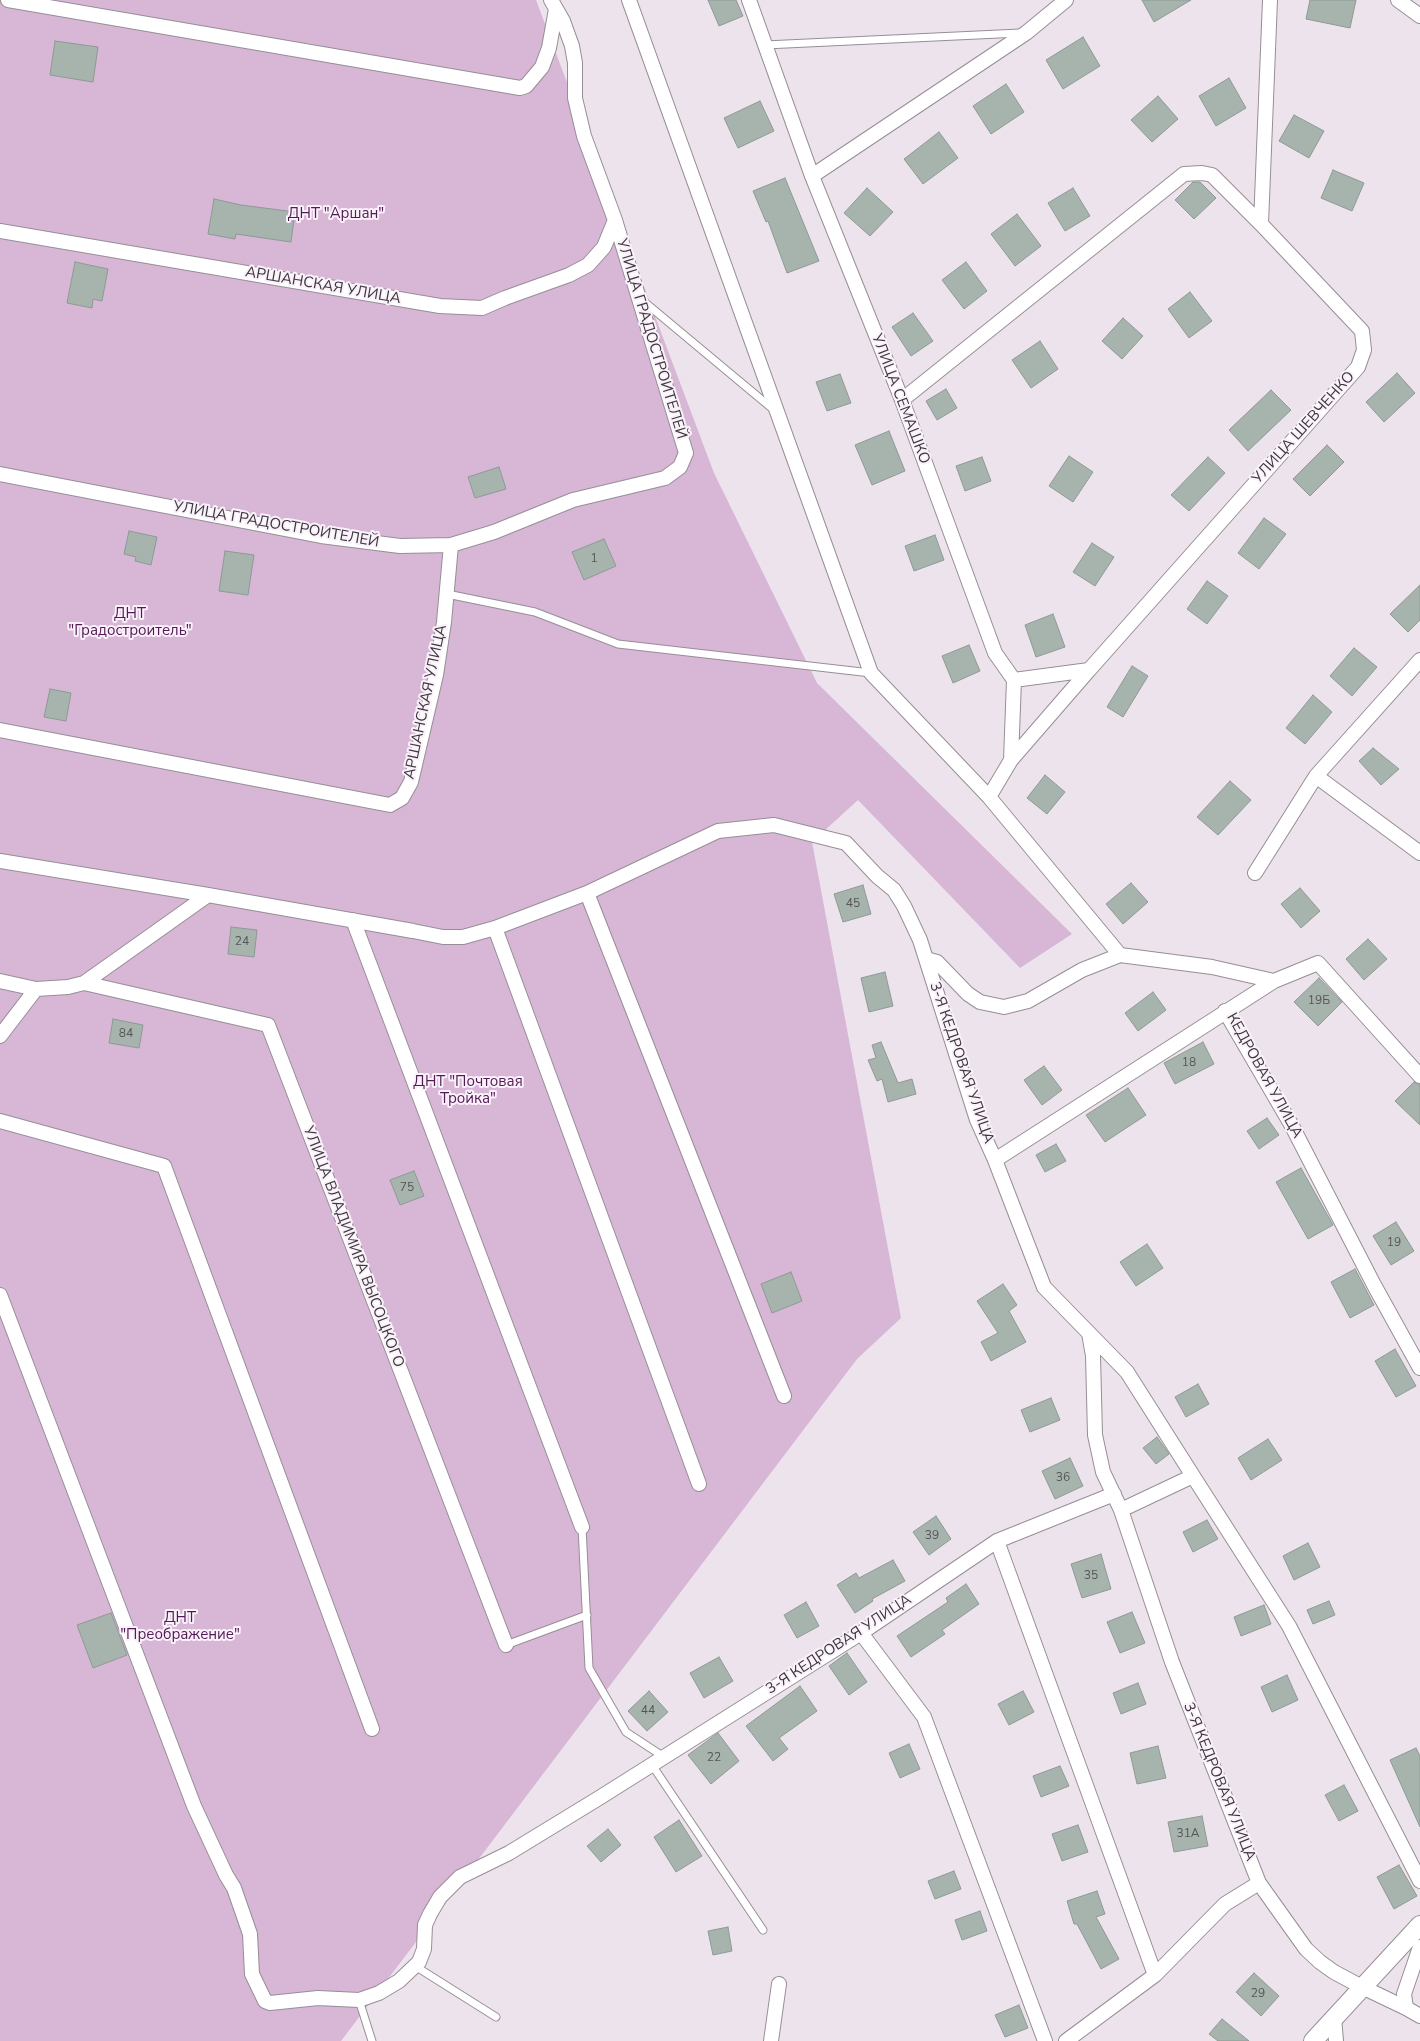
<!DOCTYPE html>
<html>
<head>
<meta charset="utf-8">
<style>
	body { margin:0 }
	canvas { display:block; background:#ede3ec }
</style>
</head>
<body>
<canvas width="1420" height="2041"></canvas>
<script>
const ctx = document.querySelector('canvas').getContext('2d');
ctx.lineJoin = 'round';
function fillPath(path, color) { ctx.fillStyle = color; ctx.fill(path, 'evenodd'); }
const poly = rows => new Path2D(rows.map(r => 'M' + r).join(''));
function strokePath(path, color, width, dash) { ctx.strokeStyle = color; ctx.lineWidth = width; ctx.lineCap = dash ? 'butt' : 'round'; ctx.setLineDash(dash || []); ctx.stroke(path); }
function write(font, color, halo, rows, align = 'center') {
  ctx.font = font + ' "Nunito Sans",sans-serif'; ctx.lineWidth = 4; ctx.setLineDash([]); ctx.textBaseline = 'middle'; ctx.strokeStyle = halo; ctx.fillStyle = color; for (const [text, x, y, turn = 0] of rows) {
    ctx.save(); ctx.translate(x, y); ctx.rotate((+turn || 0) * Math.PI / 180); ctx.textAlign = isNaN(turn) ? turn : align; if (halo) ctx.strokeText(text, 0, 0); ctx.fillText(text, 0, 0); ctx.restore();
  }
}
const green = poly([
	[0,0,536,0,714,473,817,683,1072,934,1020,968,858,800,812,842,901,1318,857,1359,341,2041,0,2041]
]);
const building = poly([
	[708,0,736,0,743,16,719,26,708,0],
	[1142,0,1191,0,1154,22,1142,0],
	[1310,0,1356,0,1350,28,1306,19,1310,0],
	[1083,37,1100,66,1063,89,1046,60,1083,37],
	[55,41,98,47,93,82,50,75,55,41],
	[1229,78,1246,108,1216,126,1199,96,1229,78],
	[1006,84,1024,112,991,134,973,106,1006,84],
	[1158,96,1178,119,1152,142,1131,120,1158,96],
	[760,101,774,131,738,148,724,118,760,101],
	[1294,115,1324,131,1309,158,1279,141,1294,115],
	[939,132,958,158,923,184,904,159,939,132],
	[1333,170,1364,183,1352,211,1321,198,1333,170],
	[785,178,819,261,787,273,768,221,766,222,753,191,785,178],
	[1193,182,1200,182,1216,198,1194,219,1175,200,1193,182],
	[867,188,893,212,870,236,844,213,867,188],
	[1073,188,1090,216,1065,231,1048,203,1073,188],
	[214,199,241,205,295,212,291,242,236,234,235,239,208,234,214,199],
	[1017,214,1041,246,1015,266,991,234,1017,214],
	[75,262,108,269,102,301,93,299,92,308,67,303,75,262],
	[966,262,987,291,964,309,942,280,966,262],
	[1190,292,1212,321,1189,338,1168,309,1190,292],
	[913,313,933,341,911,356,892,327,913,313],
	[1123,318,1143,336,1122,359,1102,341,1123,318],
	[1040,341,1058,369,1031,388,1012,360,1040,341],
	[1397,373,1415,393,1384,422,1366,402,1397,373],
	[840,374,851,403,827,411,816,382,840,374],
	[946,389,957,408,937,420,926,401,946,389],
	[1271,390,1291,410,1248,451,1229,430,1271,390],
	[889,431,905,471,872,485,855,445,889,431],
	[1327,445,1344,462,1310,496,1293,479,1327,445],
	[1069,456,1093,472,1073,502,1049,486,1069,456],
	[982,457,991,481,965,491,956,466,982,457],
	[1208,457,1225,473,1189,511,1171,495,1208,457],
	[499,467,506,489,475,498,468,477,499,467],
	[1264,518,1286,534,1259,569,1238,553,1264,518],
	[129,531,157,537,151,565,135,561,136,557,124,554,129,531],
	[935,535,944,560,914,571,905,546,935,535],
	[604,539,616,566,584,580,572,552,604,539],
	[1092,543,1114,557,1095,586,1073,572,1092,543],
	[225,551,254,555,248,595,219,591,225,551],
	[1207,581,1228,596,1207,624,1187,609,1207,581],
	[1420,585,1420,620,1408,632,1390,614,1420,585],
	[1053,614,1065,647,1036,657,1025,625,1053,614],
	[969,645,980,671,953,683,942,656,969,645],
	[1354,648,1377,667,1352,696,1330,676,1354,648],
	[1132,666,1148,676,1123,717,1107,707,1132,666],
	[50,689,71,693,66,721,44,717,50,689],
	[1313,695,1332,712,1305,744,1286,728,1313,695],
	[1373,748,1399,769,1381,785,1359,761,1373,748],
	[1045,775,1065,792,1047,814,1027,798,1045,775],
	[1230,781,1251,800,1218,835,1197,817,1230,781],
	[1131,883,1148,902,1123,924,1106,904,1131,883],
	[863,885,871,914,843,922,834,894,863,885],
	[1300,888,1320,911,1301,928,1281,904,1300,888],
	[231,927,257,930,254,957,228,954,231,927],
	[1368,939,1387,959,1364,980,1346,959,1368,939],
	[885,972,893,1006,869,1012,861,978,885,972],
	[1319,978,1342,1002,1318,1026,1294,1002,1319,978],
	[1153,992,1166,1010,1138,1031,1125,1013,1153,992],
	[113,1019,143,1025,139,1048,109,1043,113,1019],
	[881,1042,898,1083,912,1079,916,1094,888,1102,882,1079,877,1081,868,1060,876,1058,872,1045,881,1042],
	[1203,1042,1214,1064,1175,1084,1164,1063,1203,1042],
	[1044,1066,1062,1090,1042,1105,1024,1080,1044,1066],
	[1414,1082,1420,1085,1420,1125,1395,1101,1414,1082],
	[1128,1088,1146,1115,1105,1142,1086,1115,1128,1088],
	[1267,1118,1279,1135,1259,1149,1247,1131,1267,1118],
	[1056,1144,1066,1161,1045,1172,1036,1155,1056,1144],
	[1301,1168,1333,1225,1308,1239,1276,1182,1301,1168],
	[414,1171,424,1196,400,1205,390,1180,414,1171],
	[1396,1222,1414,1251,1391,1265,1373,1236,1396,1222],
	[1147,1244,1163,1268,1136,1286,1120,1262,1147,1244],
	[1355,1269,1374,1305,1350,1318,1331,1282,1355,1269],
	[791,1272,802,1301,772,1313,761,1284,791,1272],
	[1003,1284,1017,1305,1009,1311,1026,1342,991,1361,981,1342,998,1333,977,1301,1003,1284],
	[1395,1349,1416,1386,1396,1397,1375,1361,1395,1349],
	[1198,1384,1209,1404,1186,1417,1175,1397,1198,1384],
	[1051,1398,1060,1420,1030,1432,1021,1410,1051,1398],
	[1157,1437,1169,1454,1156,1464,1143,1448,1157,1437],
	[1268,1439,1282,1460,1251,1480,1238,1458,1268,1439],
	[1070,1458,1083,1486,1055,1499,1042,1471,1070,1458],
	[936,1516,951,1539,929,1555,913,1532,936,1516],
	[1207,1520,1218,1539,1193,1552,1183,1532,1207,1520],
	[1308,1543,1320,1567,1294,1580,1283,1556,1308,1543],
	[1101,1554,1111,1589,1082,1598,1071,1564,1101,1554],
	[893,1560,905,1581,872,1599,873,1601,855,1613,837,1585,856,1573,859,1578,893,1560],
	[966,1584,979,1604,942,1630,945,1634,911,1657,897,1636,948,1602,946,1598,966,1584],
	[1329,1601,1335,1615,1313,1624,1307,1610,1329,1601],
	[806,1602,819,1626,797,1638,784,1615,806,1602],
	[1264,1605,1271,1624,1241,1636,1234,1617,1264,1605],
	[1132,1612,1145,1643,1120,1653,1107,1622,1132,1612],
	[111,1613,127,1655,93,1668,77,1625,111,1613],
	[847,1653,867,1682,849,1695,829,1666,847,1653],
	[719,1657,733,1681,704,1698,690,1673,719,1657],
	[1287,1675,1298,1700,1272,1712,1261,1687,1287,1675],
	[1138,1683,1146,1704,1121,1714,1113,1693,1138,1683],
	[800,1686,817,1711,779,1738,788,1749,773,1761,746,1726,800,1686],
	[649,1691,668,1712,647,1731,628,1711,649,1691],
	[1023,1691,1034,1712,1009,1725,998,1704,1023,1691],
	[718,1733,739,1761,711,1784,688,1755,718,1733],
	[909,1744,920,1769,900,1778,889,1753,909,1744],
	[1158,1746,1166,1778,1137,1784,1130,1753,1158,1746],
	[1416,1748,1420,1756,1420,1827,1390,1760,1416,1748],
	[1060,1766,1069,1786,1041,1797,1033,1776,1060,1766],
	[1344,1785,1358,1811,1339,1821,1325,1795,1344,1785],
	[1202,1816,1208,1846,1174,1852,1168,1822,1202,1816],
	[679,1820,702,1856,676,1872,654,1837,679,1820],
	[1078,1825,1088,1852,1062,1861,1052,1834,1078,1825],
	[608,1829,621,1845,601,1862,587,1846,608,1829],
	[1399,1865,1417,1896,1394,1909,1377,1877,1399,1865],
	[954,1871,961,1889,935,1899,928,1881,954,1871],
	[1097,1891,1105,1914,1096,1917,1119,1959,1101,1969,1077,1924,1074,1924,1067,1901,1097,1891],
	[980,1911,987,1931,962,1940,955,1920,980,1911],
	[728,1927,732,1951,713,1955,708,1931,728,1927],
	[1254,1973,1279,1996,1261,2016,1236,1992,1254,1973],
	[1019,2005,1028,2028,1005,2037,995,2015,1019,2005],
	[1222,2019,1249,2041,1218,2041,1209,2034,1222,2019]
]);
const service = poly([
	[765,45,1020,33],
	[642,300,774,410],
	[447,594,535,612,618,644,871,673],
	[582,1527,589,1668,626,1732,664,1757],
	[506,1645,587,1615],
	[652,1765,763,1930],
	[415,1966,496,2017],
	[359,2000,372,2041]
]);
const minor = poly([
	[8,0,520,88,526,86,542,67,549,48,556,9],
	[629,0,871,673,989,797,1120,955,1212,967,1274,981],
	[749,0,812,176,902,400,995,653,1014,680,1011,760,989,797],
	[1398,0,1420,16],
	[812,176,1026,33,1066,0],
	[0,231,440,306,482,308,505,298,569,275,588,265,604,247,615,220],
	[902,400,1184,174,1202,173,1212,175,1261,224],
	[0,474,321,536,400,546,451,545,494,532,573,500,665,478,680,467,686,453,615,220,584,136,575,98,575,63,572,46,563,21,551,0],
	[1014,680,1089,670,1358,367,1364,350,1362,331,1261,224,1270,0],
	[0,730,390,805,402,798,411,782,436,675,444,622,451,545],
	[1011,760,1089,670],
	[1316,776,1420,853],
	[0,861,208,895],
	[1255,873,1316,776,1420,660],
	[587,893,718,831,774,825,846,843,877,876,894,890,904,906,920,940,977,1120,995,1160,1044,1287,1127,1372,1193,1476],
	[353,920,582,1527],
	[495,928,587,893,784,1396],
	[926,959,937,962,968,994,980,1002,1004,1007,1028,1001,1082,970,1120,955],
	[0,981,36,989,68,987,84,983],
	[1225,1011,1292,1126,1374,1285,1420,1368],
	[0,1036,36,989],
	[0,1121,164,1166,372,1729],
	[995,1160,1274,981,1318,963,1420,1076],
	[0,1295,194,1806,226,1875,234,1888,250,1934,252,1974,265,2001,270,2003,318,1998,359,2000,379,1993,399,1981,419,1962,424,1949,425,1925,430,1914,440,1897,460,1877,509,1853,599,1798,861,1633,997,1541,1114,1494],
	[1089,1333,1093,1356,1095,1435,1103,1472,1121,1510,1172,1662,1259,1883,1306,1949,1320,1962,1334,1972,1362,1987,1406,2008],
	[1121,1510,1193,1476,1289,1626,1420,1881],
	[997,1541,1155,1975],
	[861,1633,924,1717,1045,2041],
	[506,1645,268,1025,84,983,208,895,413,931,443,937,463,937,495,928,699,1484],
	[1420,1947,1404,1994,1406,2008,1420,2016],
	[1334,2017,1336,2041],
	[771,2041,779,1984],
	[1066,2041,1155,1975,1225,1904,1259,1883]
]);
const tertiary = poly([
	[1313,2041,1420,1925]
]);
const numberNames = [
	["1",594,559],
	["45",853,904],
	["24",242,942],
	["19Б",1319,1001],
	["84",126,1034],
	["18",1189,1063],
	["75",407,1188],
	["19",1394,1243],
	["36",1063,1478],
	["39",932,1536],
	["35",1091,1576],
	["44",648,1711],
	["22",714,1758],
	["31А",1188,1834],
	["29",1258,1994]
];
const parkNames = [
	["ДНТ \"Аршан\"",336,214],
	["ДНТ",130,614],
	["\"Градостроитель\"",130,631],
	["ДНТ \"Почтовая",468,1082],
	["Тройка\"",468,1099],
	["ДНТ",180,1618],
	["\"Преображение\"",180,1635]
];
const streetNames = [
	["АРШАНСКАЯ УЛИЦА",323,286,10],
	["УЛИЦА ГРАДОСТРОИТЕЛЕЙ",651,339,73],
	["УЛИЦА СЕМАШКО",900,399,69],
	["УЛИЦА ШЕВЧЕНКО",1304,428,-48],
	["УЛИЦА ГРАДОСТРОИТЕЛЕЙ",276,525,10],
	["АРШАНСКАЯ УЛИЦА",426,702,-78],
	["3-Я КЕДРОВАЯ УЛИЦА",961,1063,71],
	["КЕДРОВАЯ УЛИЦА",1264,1076,61],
	["УЛИЦА ВЛАДИМИРА ВЫСОЦКОГО",353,1247,69],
	["3-Я КЕДРОВАЯ УЛИЦА",839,1645,-33],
	["3-Я КЕДРОВАЯ УЛИЦА",1219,1782,68]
];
fillPath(green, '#d7b6d6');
fillPath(building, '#a7b4ae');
strokePath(building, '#8e9a94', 1);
strokePath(service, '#978e96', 9);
strokePath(minor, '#978e96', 16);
strokePath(tertiary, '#978e96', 20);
strokePath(service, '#fff', 7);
strokePath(minor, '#fff', 14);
strokePath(tertiary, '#fff', 18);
write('12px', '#565658', null, numberNames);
write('15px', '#541a55', '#faf1fa', parkNames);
write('15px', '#3b373b', '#faf1fa', streetNames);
</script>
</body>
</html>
